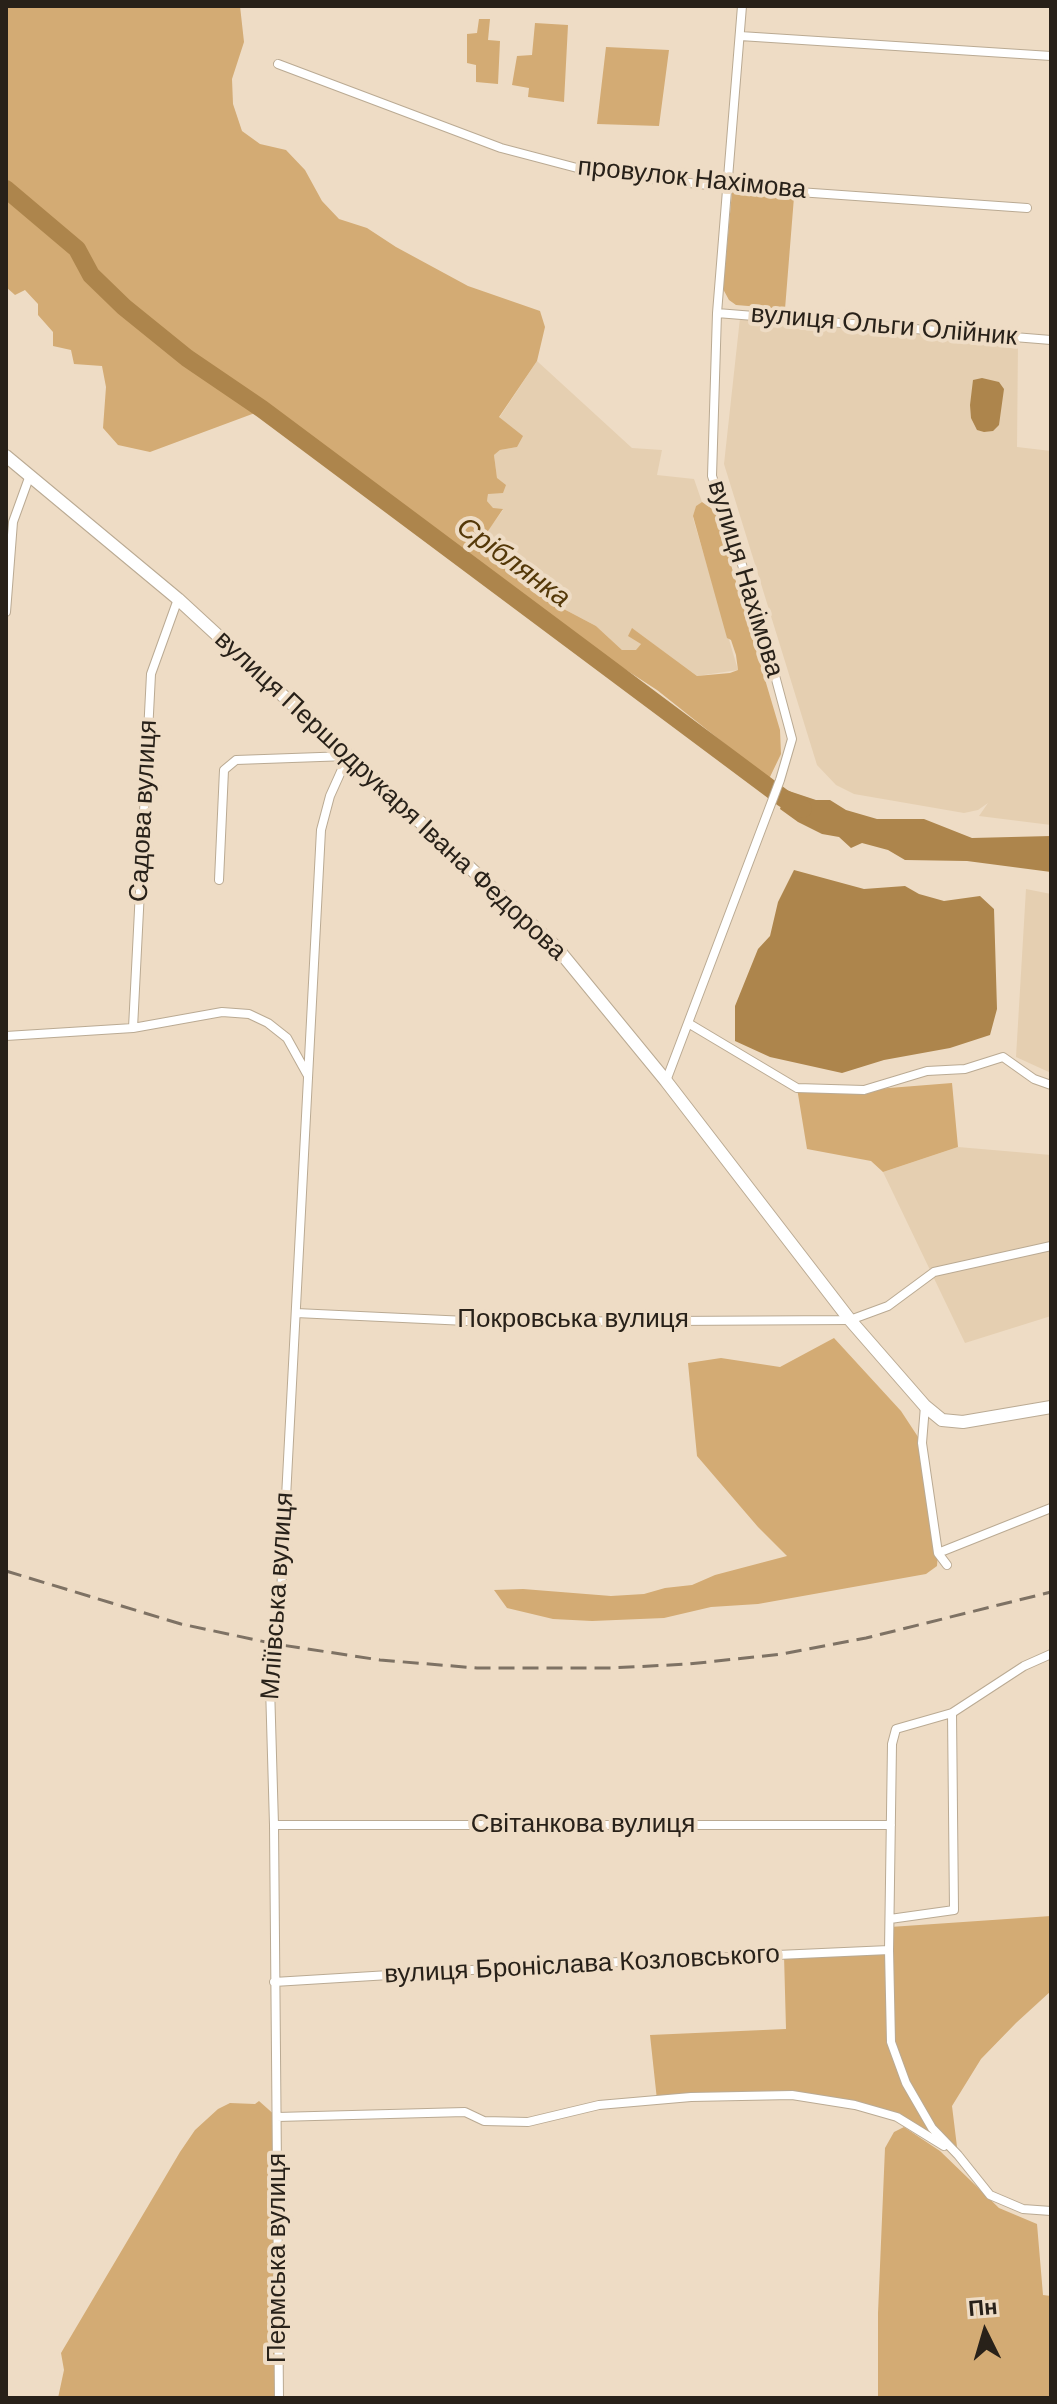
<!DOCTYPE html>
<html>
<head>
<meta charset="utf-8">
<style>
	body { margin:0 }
	#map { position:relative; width:1057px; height:2404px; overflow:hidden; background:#eedcc5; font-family:Arial,sans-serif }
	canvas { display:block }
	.frame { position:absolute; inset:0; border:8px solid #282119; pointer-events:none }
	.north { position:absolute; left:945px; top:2292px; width:80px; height:80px; -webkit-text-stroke:6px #eedcc5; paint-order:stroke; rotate:355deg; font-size:22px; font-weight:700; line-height:32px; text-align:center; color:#282119 }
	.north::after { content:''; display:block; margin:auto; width:28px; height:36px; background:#282119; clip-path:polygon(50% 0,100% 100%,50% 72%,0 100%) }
</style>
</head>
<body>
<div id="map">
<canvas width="1057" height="2404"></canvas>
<div class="frame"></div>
<div class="north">Пн</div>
</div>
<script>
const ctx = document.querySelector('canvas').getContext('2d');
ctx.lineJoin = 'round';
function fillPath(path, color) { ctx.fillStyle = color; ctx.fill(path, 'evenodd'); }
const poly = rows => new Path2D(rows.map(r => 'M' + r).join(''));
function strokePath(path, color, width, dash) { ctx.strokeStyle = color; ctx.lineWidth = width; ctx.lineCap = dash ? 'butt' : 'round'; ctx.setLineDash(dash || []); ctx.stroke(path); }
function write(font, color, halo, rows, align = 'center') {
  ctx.font = font + ' Arial,sans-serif'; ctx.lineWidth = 8; ctx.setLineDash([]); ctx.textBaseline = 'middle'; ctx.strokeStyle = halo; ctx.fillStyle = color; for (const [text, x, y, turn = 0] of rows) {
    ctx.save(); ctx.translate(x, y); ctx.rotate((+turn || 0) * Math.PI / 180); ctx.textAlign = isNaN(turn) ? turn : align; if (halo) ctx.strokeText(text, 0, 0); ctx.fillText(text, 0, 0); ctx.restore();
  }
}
const built = poly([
	[740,318,1018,342,1017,447,1051,451,1051,825,979,816,988,803,978,810,964,813,854,794,836,785,817,765,724,464],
	[537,361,632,448,662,450,657,475,694,479,702,502,696,506,693,518,738,670,697,676,633,629,641,644,637,650,622,650,596,626,560,607,548,593,494,557,484,545,486,533,503,510,493,509,487,501,488,493,503,493,497,479,494,455,500,450,517,447,499,418],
	[1026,889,1051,894,1051,1073,1016,1057],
	[958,1147,1051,1155,1051,1316,965,1343,883,1172]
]);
const green = poly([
	[6,6,240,6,244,42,232,79,233,104,242,131,260,144,286,150,305,170,322,201,339,219,367,228,396,247,468,286,540,311,545,327,537,361,499,417,523,436,517,447,500,450,494,455,497,478,506,485,503,493,488,494,487,501,493,508,503,509,486,534,484,545,494,557,548,593,560,607,596,626,622,650,636,650,641,644,628,636,632,628,697,676,730,673,738,670,736,655,731,640,727,638,693,516,696,506,702,502,715,511,780,730,781,754,769,779,657,690,580,640,444,541,403,515,263,410,150,452,118,445,103,428,106,387,102,366,74,364,71,350,53,346,53,332,38,315,38,304,25,290,15,295,6,287],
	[479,19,490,19,488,40,500,41,498,84,476,82,476,65,467,63,467,34,477,33],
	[535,23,568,25,564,102,528,97,529,88,512,85,517,56,532,55],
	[606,47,669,50,659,126,597,124],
	[732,192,794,197,785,309,736,305,729,300,723,289],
	[952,1083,958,1147,883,1172,871,1161,807,1149,797,1088,864,1090],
	[834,1338,901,1411,922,1443,938,1553,937,1566,926,1574,758,1604,711,1607,664,1618,592,1621,553,1619,507,1608,494,1590,523,1589,611,1596,644,1594,665,1588,692,1585,715,1575,787,1556,758,1527,697,1456,688,1363,721,1358,780,1367],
	[1051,1916,1051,1991,1016,2023,981,2059,952,2106,958,2155,897,2117,792,2095,657,2100,650,2035,786,2029,784,1955,889,1950,890,1927],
	[259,2101,277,2117,279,2398,58,2398,64,2370,61,2353,180,2152,195,2130,218,2109,230,2103,255,2104],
	[904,2127,940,2151,999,2208,1037,2224,1043,2295,1051,2296,1051,2398,878,2398,878,2313,885,2148,894,2132]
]);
const water = poly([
	[982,378,999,382,1004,389,999,425,993,431,984,432,977,430,971,418,970,405,973,380],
	[786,790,816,800,830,800,846,810,877,819,924,819,972,838,1051,836,1051,872,967,861,905,860,888,850,862,843,851,848,839,837,822,834,798,822,780,809],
	[794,870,864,889,905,886,919,894,944,901,980,896,994,909,997,1009,990,1035,950,1048,884,1060,842,1073,770,1057,735,1041,735,1006,758,949,770,936,778,902]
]);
const river = poly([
	[6,189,77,249,91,275,124,307,187,358,262,409,783,798,803,809]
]);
const street = poly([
	[740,36,1051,56],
	[278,64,501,148,596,173,727,187,1027,208],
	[717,313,1051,340],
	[6,612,13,522,30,475],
	[219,880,224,770,236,760,348,756,330,796,321,830,280,1612,270,1686,274,1825,279,2398],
	[688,1023,797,1088,864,1090,927,1071,965,1069,1003,1057,1034,1079,1051,1085],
	[133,1028,151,674,178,599],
	[6,1036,133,1028,222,1012,249,1014,268,1023,287,1038,307,1074],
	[666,1081,780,780,792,739,758,612,712,476,717,313,742,6],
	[296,1313,488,1322,850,1320,888,1306,934,1272,1051,1246],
	[925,1406,922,1443,938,1553,947,1565],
	[938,1553,1051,1508],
	[1051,1654,1024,1666,952,1713,896,1729,892,1744,889,1950,891,2042,906,2083,932,2128,958,2155,990,2195,1023,2209,1051,2211],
	[274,1825,891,1825],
	[890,1919,954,1910,952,1713],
	[274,1982,554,1965,889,1950],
	[277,2117,465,2112,484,2121,528,2122,599,2105,691,2097,792,2095,855,2105,897,2117,944,2146]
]);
const secondary = poly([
	[6,456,178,599,557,948,666,1081,850,1320,925,1406,942,1420,963,1422,1051,1407]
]);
const rail = poly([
	[6,1571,181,1624,275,1644,380,1660,477,1668,611,1668,689,1664,782,1654,866,1638,1051,1592]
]);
const streetNames = [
	["провулок Нахімова",692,179,6],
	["вулиця Ольги Олійник",884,326,5],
	["вулиця Нахімова",745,579,73],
	["вулиця Першодрукаря Івана Федорова",390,796,43],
	["Садова вулиця",144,811,-87],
	["Покровська вулиця",573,1320],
	["Мліївська вулиця",278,1596,-86],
	["Світанкова вулиця",583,1825],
	["вулиця Броніслава Козловського",582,1965,-3],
	["Пермська вулиця",278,2258,-90]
];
const waterNames = [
	["Сріблянка",513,563,36]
];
fillPath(built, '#e5cfb1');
fillPath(green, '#d3ab74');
fillPath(water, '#ad854c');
strokePath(river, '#ad854c', 18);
strokePath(street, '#baaa93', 10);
strokePath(secondary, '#baaa93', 14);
strokePath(street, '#fff', 8);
strokePath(secondary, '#fff', 12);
strokePath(rail, '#7e7264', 3, [16, 8]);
write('26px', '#282119', '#eedcc5', streetNames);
write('italic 28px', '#543808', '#eedcc5', waterNames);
</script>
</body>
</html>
